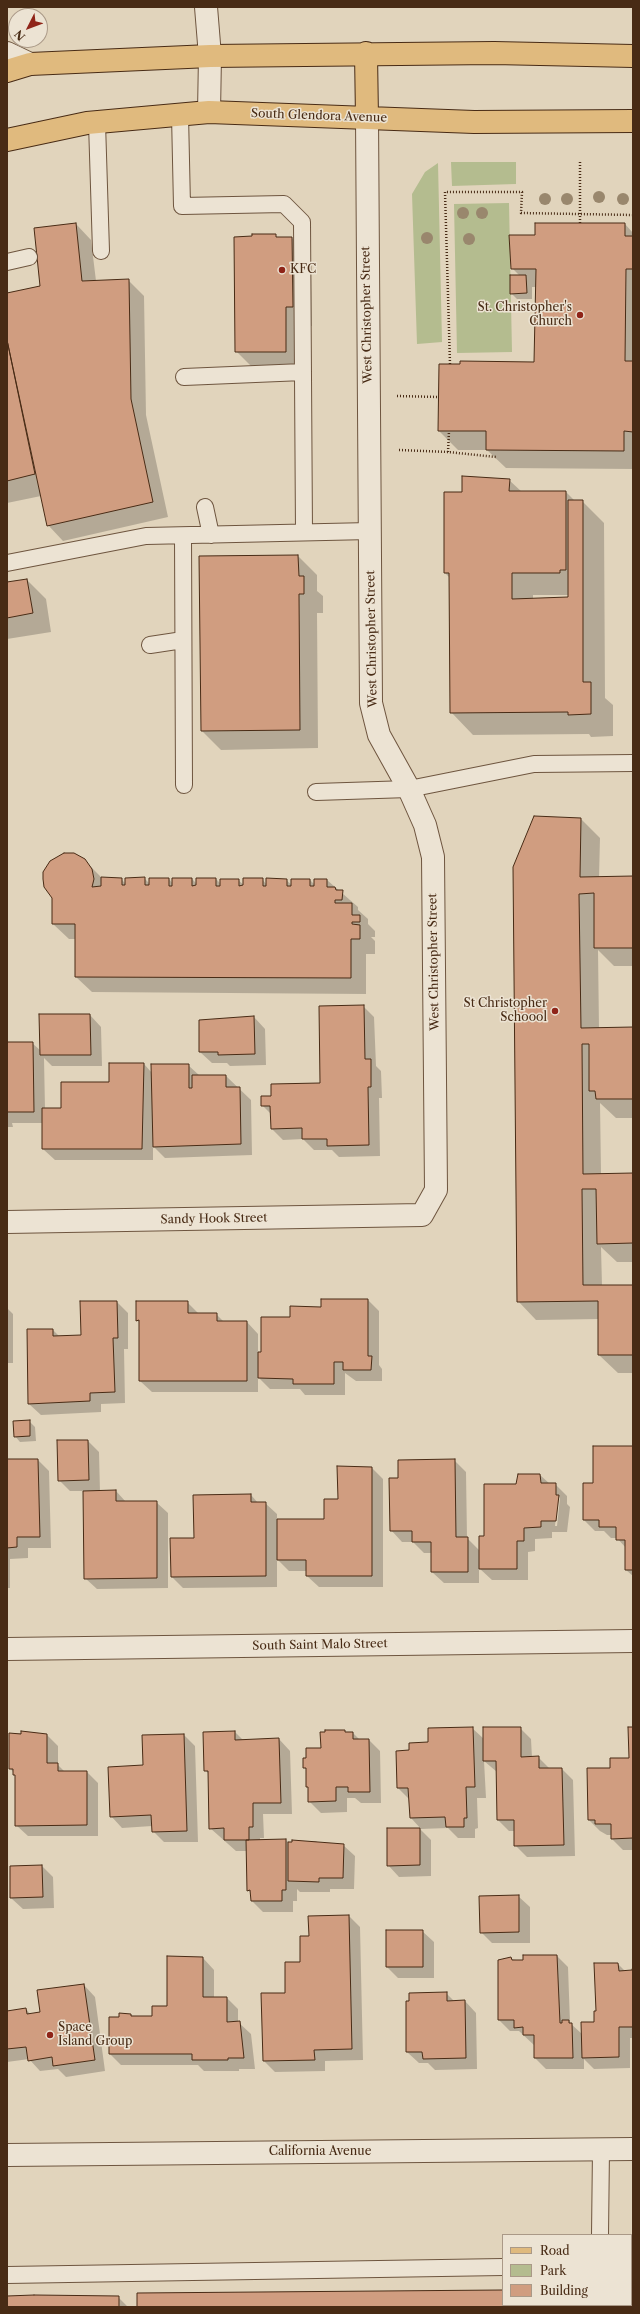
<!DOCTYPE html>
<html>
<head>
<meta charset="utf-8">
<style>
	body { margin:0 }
	#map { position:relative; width:640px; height:2314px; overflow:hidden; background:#e1d4bc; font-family:"Libre Caslon Text",serif }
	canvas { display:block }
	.frame { position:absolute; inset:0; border:8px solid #482b15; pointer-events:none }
	.legend { position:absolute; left:502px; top:2234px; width:130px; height:72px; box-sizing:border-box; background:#ece3d3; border:1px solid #aa9987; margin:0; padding:5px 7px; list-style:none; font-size:12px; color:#482b15 }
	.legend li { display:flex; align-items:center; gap:8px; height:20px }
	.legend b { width:20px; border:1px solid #aa9987 }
	.north { position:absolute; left:8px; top:8px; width:40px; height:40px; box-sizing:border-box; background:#ece3d3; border:1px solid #aa9987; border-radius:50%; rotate:228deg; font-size:11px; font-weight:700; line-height:16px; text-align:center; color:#482b15 }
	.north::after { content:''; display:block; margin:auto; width:14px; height:18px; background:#8f2418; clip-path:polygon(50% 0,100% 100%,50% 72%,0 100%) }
</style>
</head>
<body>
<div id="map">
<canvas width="640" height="2314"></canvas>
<div class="frame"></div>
<ul class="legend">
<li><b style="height:5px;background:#e0ba7e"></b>Road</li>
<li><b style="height:11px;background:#b4bc8f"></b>Park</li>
<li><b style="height:11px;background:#d09d80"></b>Building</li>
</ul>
<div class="north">N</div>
</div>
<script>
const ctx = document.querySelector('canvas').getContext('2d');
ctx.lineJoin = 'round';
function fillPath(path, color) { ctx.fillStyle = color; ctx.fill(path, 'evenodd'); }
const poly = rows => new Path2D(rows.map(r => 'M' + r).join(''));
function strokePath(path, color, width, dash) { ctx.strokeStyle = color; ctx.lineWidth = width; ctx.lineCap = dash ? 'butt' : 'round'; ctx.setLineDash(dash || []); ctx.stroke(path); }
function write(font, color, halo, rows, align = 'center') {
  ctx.font = font + ' "Libre Caslon Text",serif'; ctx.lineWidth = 3; ctx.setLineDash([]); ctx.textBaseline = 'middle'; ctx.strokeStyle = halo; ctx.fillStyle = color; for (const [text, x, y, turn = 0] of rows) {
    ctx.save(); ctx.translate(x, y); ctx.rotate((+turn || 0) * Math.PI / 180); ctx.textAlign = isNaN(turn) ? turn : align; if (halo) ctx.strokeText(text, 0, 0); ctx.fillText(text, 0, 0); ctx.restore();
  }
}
const green = poly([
	[451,162,516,162,516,184,452,186],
	[438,163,442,342,417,344,412,194,425,172],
	[509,203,512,352,457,353,454,204]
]);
const shadow = poly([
	[76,224,91,240,96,281,128,280,144,296,146,415,168,517,63,541,48,525,41,496,7,503,7,294,41,286],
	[625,224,633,233,633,469,506,468,487,450,458,450,439,431,535,363,536,287,532,287,532,299,517,299,511,293,520,276,512,268,536,236],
	[275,235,278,238,292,238,311,257,312,326,304,326,305,370,255,370,236,351],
	[509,480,522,492,566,492,575,501,582,501,604,523,605,698,613,705,613,736,591,737,589,734,473,735,451,712,450,578,445,573],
	[533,595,569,595,569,598,533,600],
	[298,556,317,575,317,591,323,596,323,613,317,613,318,748,221,750,202,731],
	[27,580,46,599,51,632,7,639,7,583],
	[581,819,600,838,599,878,633,877,633,966,614,966,598,950,599,1029,633,1028,633,1118,616,1118,600,1103,601,1174,633,1174,633,1262,617,1262,601,1247,602,1286,633,1286,633,1373,618,1373,599,1355,599,1319,536,1320,518,1301],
	[88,864,102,878,121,879,126,884,144,878,150,884,169,879,173,884,192,879,197,884,216,879,221,884,238,880,244,885,262,879,267,885,286,880,292,885,310,880,315,885,327,880,358,907,358,910,368,919,368,924,375,931,375,937,371,937,375,941,375,954,366,954,366,994,92,992,76,977,76,939,69,939,53,924],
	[363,1006,374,1017,376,1066,381,1071,382,1098,379,1098,380,1156,339,1157,332,1150,314,1150,303,1139,283,1140,272,1129,272,1115,262,1105,272,1097,321,1084],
	[90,1015,101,1027,102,1066,52,1066,44,1058,45,1109,62,1109,144,1064,152,1073,188,1065,200,1076,226,1076,251,1100,252,1155,165,1158,153,1146,153,1160,55,1160,43,1149,43,1123,12,1123,13,1127,7,1127,7,1050,32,1043,41,1051],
	[254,1017,265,1029,266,1065,230,1066,227,1063,212,1063,200,1052],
	[368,1300,379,1311,379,1365,382,1369,382,1381,356,1381,345,1373,345,1395,305,1395,300,1389,270,1389,258,1377,258,1392,152,1392,140,1381,140,1323,137,1320,187,1302,199,1314,216,1314,224,1322,247,1322,258,1334,258,1353,262,1353,291,1318,322,1308],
	[117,1302,128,1313,128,1349,124,1349,125,1403,101,1404,101,1412,41,1415,29,1404,53,1330,59,1336,82,1336],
	[7,1308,13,1314,13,1363,7,1363],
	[29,1421,35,1427,36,1441,20,1442,15,1436],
	[88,1441,99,1452,100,1492,116,1491,126,1502,156,1502,168,1513,168,1588,97,1589,85,1578,84,1491,70,1491,59,1480],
	[633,1448,633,1576,626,1570,626,1548,617,1538,611,1538,604,1531,595,1531,584,1520,594,1484],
	[7,1460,38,1460,49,1471,51,1548,28,1548,28,1558,10,1559,10,1588,7,1588],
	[454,1460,466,1472,467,1538,480,1551,485,1537,517,1485,540,1475,550,1484,555,1484,567,1496,567,1504,570,1507,567,1532,552,1532,552,1538,535,1539,535,1551,528,1552,528,1580,492,1580,479,1568,479,1583,444,1583,432,1572,432,1553,424,1553,413,1542,402,1542,391,1530,399,1479],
	[558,1496,560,1498,557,1526,555,1526],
	[372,1468,383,1479,383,1587,319,1587,307,1576,307,1571,289,1571,277,1559,277,1587,183,1588,172,1577,195,1539,251,1495,258,1503,265,1503,277,1514,277,1520,325,1520,339,1500],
	[472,1728,484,1739,520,1728,531,1739,532,1758,538,1757,550,1769,562,1769,573,1780,575,1856,527,1857,515,1845,515,1831,509,1831,498,1820,497,1772,484,1761,486,1798,477,1798,478,1828,475,1829,475,1838,458,1838,448,1828,420,1829,431,1840,431,1876,399,1877,388,1865,388,1829,421,1829,411,1818,409,1799,398,1788,410,1751],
	[633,1728,633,1850,623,1850,612,1839,612,1835,607,1835,600,1831,589,1820,588,1769,611,1769,630,1759],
	[344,1731,347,1733,353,1733,360,1740,369,1740,380,1751,381,1803,361,1803,355,1798,347,1798,347,1812,321,1813,309,1801,307,1770,304,1767,307,1759,322,1749],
	[33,1732,36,1735,47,1735,58,1746,58,1765,65,1772,87,1772,98,1783,98,1836,28,1836,16,1825,16,1776,10,1768,10,1734],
	[235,1732,243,1740,279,1739,290,1751,292,1814,263,1814,264,1838,260,1838,260,1841,285,1840,292,1843,293,1841,316,1841,319,1844,343,1845,355,1856,354,1889,330,1889,330,1892,300,1892,297,1889,297,1901,293,1901,293,1912,263,1912,252,1901,251,1893,248,1890,247,1851,236,1851,210,1828,209,1774,205,1770],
	[184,1735,195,1746,198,1842,164,1842,153,1831,152,1826,122,1828,111,1816,144,1766],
	[42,1866,53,1877,54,1908,23,1909,11,1898],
	[518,1896,530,1907,530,1943,492,1943,481,1932],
	[349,1916,360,1927,363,2060,325,2061,325,2071,275,2072,264,2061,310,1937],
	[422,1931,434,1942,434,1978,398,1978,387,1967],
	[557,1956,568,1967,570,2023,582,2034,595,2023,597,2012,618,1964,626,1972,633,1971,633,2038,630,2038,630,2068,594,2069,584,2059,584,2069,546,2069,535,2058,535,2046,519,2031,510,2031,499,2020,503,1958,524,1961],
	[203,1958,214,1970,214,1998,227,1998,238,2009,238,2022,251,2034,255,2069,239,2069,239,2071,204,2071,198,2065,121,2065,110,2054,120,2018,131,2015,134,2017,153,2017,168,2007],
	[84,1985,95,1997,105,2071,66,2077,58,2069,40,2071,29,2059,7,2062,7,2012,26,2009,31,2015,41,2013],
	[446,1993,454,2001,465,2001,476,2013,477,2069,435,2070,428,2063,419,2063,407,2052],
	[503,2291,503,2305,578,2305,579,2307,138,2307],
	[118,2297,128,2307,7,2307,7,2298]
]);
const building = poly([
	[76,223,82,281,129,279,131,399,153,502,47,526,7,340,7,293,40,286,34,228,76,223],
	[535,223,625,223,625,236,633,236,633,269,626,269,625,361,633,361,633,432,624,431,624,451,486,450,486,431,438,431,439,364,460,364,460,361,534,362,536,269,511,269,509,235,535,235,535,223],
	[252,234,276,234,276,237,292,237,293,307,286,307,286,352,235,352,234,237,252,236,252,234],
	[510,275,526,275,527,293,510,294,510,275],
	[7,340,35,474,7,481,7,340],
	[462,476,510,479,509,491,566,491,566,570,560,570,560,573,512,573,512,599,568,597,568,500,583,500,583,682,591,682,591,714,568,715,568,712,450,713,449,573,444,573,444,492,462,492,462,476],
	[298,555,299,576,304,576,304,594,299,594,300,730,201,731,199,556,298,555],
	[27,579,33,613,7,618,7,582,27,579],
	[534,816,581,818,580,877,633,876,633,948,594,948,594,893,579,894,581,1028,633,1027,633,1099,596,1099,595,1091,589,1091,589,1044,582,1044,583,1174,633,1173,633,1243,597,1244,596,1189,582,1189,583,1285,633,1285,633,1355,598,1355,598,1301,517,1302,513,867,534,816],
	[64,853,74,853,85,859,92,869,94,879,92,887,101,886,101,877,122,878,122,885,125,885,125,878,145,877,145,885,149,885,149,878,169,878,169,886,172,886,172,878,192,878,192,886,196,885,196,878,216,878,216,886,220,886,220,879,239,879,239,886,243,885,243,878,263,878,263,886,266,886,266,878,287,879,287,886,291,886,291,879,310,879,310,886,314,886,314,879,327,879,327,887,335,887,336,890,343,890,342,900,335,900,335,903,352,903,352,915,360,915,360,922,352,922,352,924,360,925,360,939,351,939,351,978,75,977,75,924,52,924,52,898,44,887,43,879,43,872,50,861,64,853],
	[364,1005,365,1059,371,1059,371,1087,368,1087,369,1145,327,1146,327,1139,302,1139,302,1128,271,1129,270,1106,261,1106,261,1096,271,1096,271,1084,320,1083,319,1006,364,1005],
	[39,1014,90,1014,91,1055,40,1055,39,1014],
	[254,1016,255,1054,218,1055,218,1052,199,1052,199,1020,254,1016],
	[7,1042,33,1042,34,1112,7,1112,7,1042],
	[109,1063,144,1063,142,1149,42,1149,42,1108,61,1108,61,1082,109,1082,109,1063],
	[151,1064,189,1064,189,1088,192,1088,192,1075,226,1075,226,1087,240,1087,241,1144,153,1147,151,1064],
	[321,1299,368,1299,368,1356,372,1356,371,1370,343,1370,343,1362,334,1362,334,1384,293,1384,293,1379,258,1378,258,1352,261,1352,261,1317,290,1317,290,1306,321,1307,321,1299],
	[80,1301,117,1301,118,1338,113,1338,115,1392,90,1393,90,1401,28,1404,27,1329,53,1329,53,1336,81,1335,80,1301],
	[136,1301,188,1301,188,1313,217,1313,217,1321,247,1321,247,1381,139,1381,139,1320,136,1321,136,1301],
	[30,1420,30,1436,14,1437,13,1421,30,1420],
	[57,1440,88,1440,89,1480,58,1481,57,1440],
	[593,1446,633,1446,633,1570,625,1570,625,1540,616,1540,616,1527,599,1527,599,1520,583,1520,583,1483,593,1483,593,1446],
	[7,1459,38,1459,40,1537,17,1537,17,1547,7,1548,7,1459],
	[455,1459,456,1537,468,1537,468,1572,431,1572,431,1542,412,1542,412,1531,390,1531,389,1478,398,1478,398,1460,455,1459],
	[337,1466,372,1467,372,1576,306,1576,306,1560,277,1560,277,1519,324,1519,324,1499,338,1499,337,1466],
	[518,1474,540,1474,541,1483,556,1483,556,1495,559,1495,556,1521,541,1521,541,1527,524,1528,524,1541,517,1541,517,1569,479,1569,479,1536,484,1536,484,1484,516,1484,518,1474],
	[116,1490,116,1501,157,1501,157,1578,84,1579,83,1491,116,1490],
	[251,1494,251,1502,266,1502,266,1576,171,1577,170,1538,194,1538,193,1495,251,1494],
	[473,1727,475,1787,466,1787,467,1818,464,1818,464,1827,446,1827,445,1817,410,1818,408,1788,397,1788,396,1751,409,1750,409,1743,428,1742,428,1728,473,1727],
	[483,1727,521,1727,521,1757,539,1756,539,1768,562,1768,564,1845,514,1846,514,1820,497,1820,496,1761,483,1761,483,1727],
	[628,1727,633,1727,633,1838,611,1839,611,1824,595,1824,595,1820,588,1820,587,1768,610,1768,610,1758,629,1758,628,1727],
	[325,1730,345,1730,345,1732,353,1732,353,1739,369,1739,370,1792,348,1792,348,1787,336,1787,336,1801,308,1802,308,1787,306,1787,306,1768,303,1768,303,1758,306,1758,306,1748,321,1748,320,1732,325,1732,325,1730],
	[21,1731,47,1734,47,1763,58,1763,58,1771,87,1771,87,1825,15,1826,15,1775,13,1775,13,1769,9,1769,9,1733,21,1734,21,1731],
	[235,1731,235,1740,279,1738,281,1803,253,1803,253,1827,249,1827,249,1840,224,1840,224,1828,209,1829,208,1771,204,1771,203,1732,235,1731],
	[184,1734,187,1831,152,1832,151,1815,110,1817,108,1767,143,1765,142,1735,184,1734],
	[387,1828,420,1828,420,1865,387,1866,387,1828],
	[286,1839,286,1890,282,1890,282,1901,251,1901,250,1890,247,1891,246,1840,286,1839],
	[292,1840,344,1844,343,1878,319,1878,319,1882,288,1881,288,1842,292,1842,292,1840],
	[42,1865,43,1897,10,1898,10,1866,42,1865],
	[519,1895,519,1932,480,1933,479,1896,519,1895],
	[349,1915,352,2049,314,2050,315,2060,263,2061,261,1993,285,1993,285,1962,300,1962,300,1936,309,1936,308,1916,349,1915],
	[386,1930,423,1930,423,1967,386,1967,386,1930],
	[523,1955,557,1955,560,2023,562,2023,562,2020,569,2020,569,2023,572,2023,573,2058,534,2058,534,2035,523,2035,523,2027,514,2028,514,2020,498,2020,498,1960,511,1957,512,1960,523,1960,523,1955],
	[167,1956,203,1957,203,1997,227,1997,227,2022,240,2021,244,2058,228,2058,228,2060,192,2060,192,2054,109,2054,109,2017,119,2017,119,2013,131,2014,131,2016,152,2016,152,2006,167,2006,167,1956],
	[594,1963,618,1963,619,1971,632,1970,633,1966,633,2027,619,2027,619,2057,582,2058,581,2022,594,2022,594,2011,596,2011,594,1963],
	[84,1984,95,2060,53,2066,52,2057,28,2061,26,2047,7,2049,7,2011,26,2008,27,2014,40,2012,37,1990,84,1984],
	[447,1992,447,2001,465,2000,466,2058,423,2059,422,2052,406,2052,406,2001,409,2001,409,1993,447,1992],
	[503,2290,503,2305,564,2305,564,2307,137,2307,137,2293,503,2290],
	[34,2295,119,2296,119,2307,7,2307,7,2296,34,2295]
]);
const path = poly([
	[580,223,580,160],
	[450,364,445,192,522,192,521,213,633,215],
	[397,396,439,397],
	[399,450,448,452,496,457],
	[448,452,449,431]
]);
const service = poly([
	[180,115,182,206,284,204,302,222,304,532],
	[97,123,101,251],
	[7,262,29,257],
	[184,377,303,372],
	[205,507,211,535],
	[183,536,184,785],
	[7,563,146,536,370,531],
	[150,645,183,640],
	[316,792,409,789,534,764,633,763],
	[600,2235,601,2149],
	[7,2275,503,2267],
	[599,2307,599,2305]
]);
const minor = poly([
	[206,7,210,56,209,112],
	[7,1222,422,1215,436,1190,433,857,425,825,409,789,379,735,371,703,367,118],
	[7,1649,633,1641]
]);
const tertiary = poly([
	[7,53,30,64],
	[7,2155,633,2149]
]);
const primary = poly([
	[366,53,367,118],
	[7,71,30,64,210,56,494,53,633,56],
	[7,140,87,123,209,112,474,122,633,121]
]);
const trees = [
	[599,197],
	[545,199],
	[567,199],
	[623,199],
	[463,213],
	[482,213],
	[427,238],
	[469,239]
];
const markers = [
	[282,270,4,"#8f2418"],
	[580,315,4,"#8f2418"],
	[555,1011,4,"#8f2418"],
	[50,2035,4,"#8f2418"]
];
const streetNames = [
	["South Glendora Avenue",319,116,2],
	["West Christopher Street",367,315,-91],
	["West Christopher Street",372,639,-91],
	["West Christopher Street",434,962,-91],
	["Sandy Hook Street",214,1219,-1],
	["South Saint Malo Street",320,1645,-1],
	["California Avenue",320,2152]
];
const poiNames = [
	["KFC",290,270],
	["St. Christopher's",572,308,"right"],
	["Church",572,322,"right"],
	["St Christopher",547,1004,"right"],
	["Schoool",547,1018,"right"],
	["Space",58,2028],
	["Island Group",58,2042]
];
fillPath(green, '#b4bc8f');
fillPath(shadow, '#0003');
fillPath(building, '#d09d80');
strokePath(building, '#482b15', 1);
strokePath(service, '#6e553f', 18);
strokePath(minor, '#6e553f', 24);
strokePath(tertiary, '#6e553f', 24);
strokePath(primary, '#482b15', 24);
strokePath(path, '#482b15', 2.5, [1, 2]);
strokePath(service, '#ece3d3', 16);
strokePath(minor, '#ece3d3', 22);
strokePath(tertiary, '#ece3d3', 22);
strokePath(primary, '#e0ba7e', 22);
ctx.fillStyle = '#99876d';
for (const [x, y] of trees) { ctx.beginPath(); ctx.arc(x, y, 6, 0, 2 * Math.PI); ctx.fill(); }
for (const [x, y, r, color] of markers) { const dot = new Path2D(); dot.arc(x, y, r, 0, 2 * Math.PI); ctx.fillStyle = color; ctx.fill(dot); strokePath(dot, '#ece3d3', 1.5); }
write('12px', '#482b15', '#ece3d3', streetNames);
write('12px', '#482b15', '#ece3d3', poiNames, 'left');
</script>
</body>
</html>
